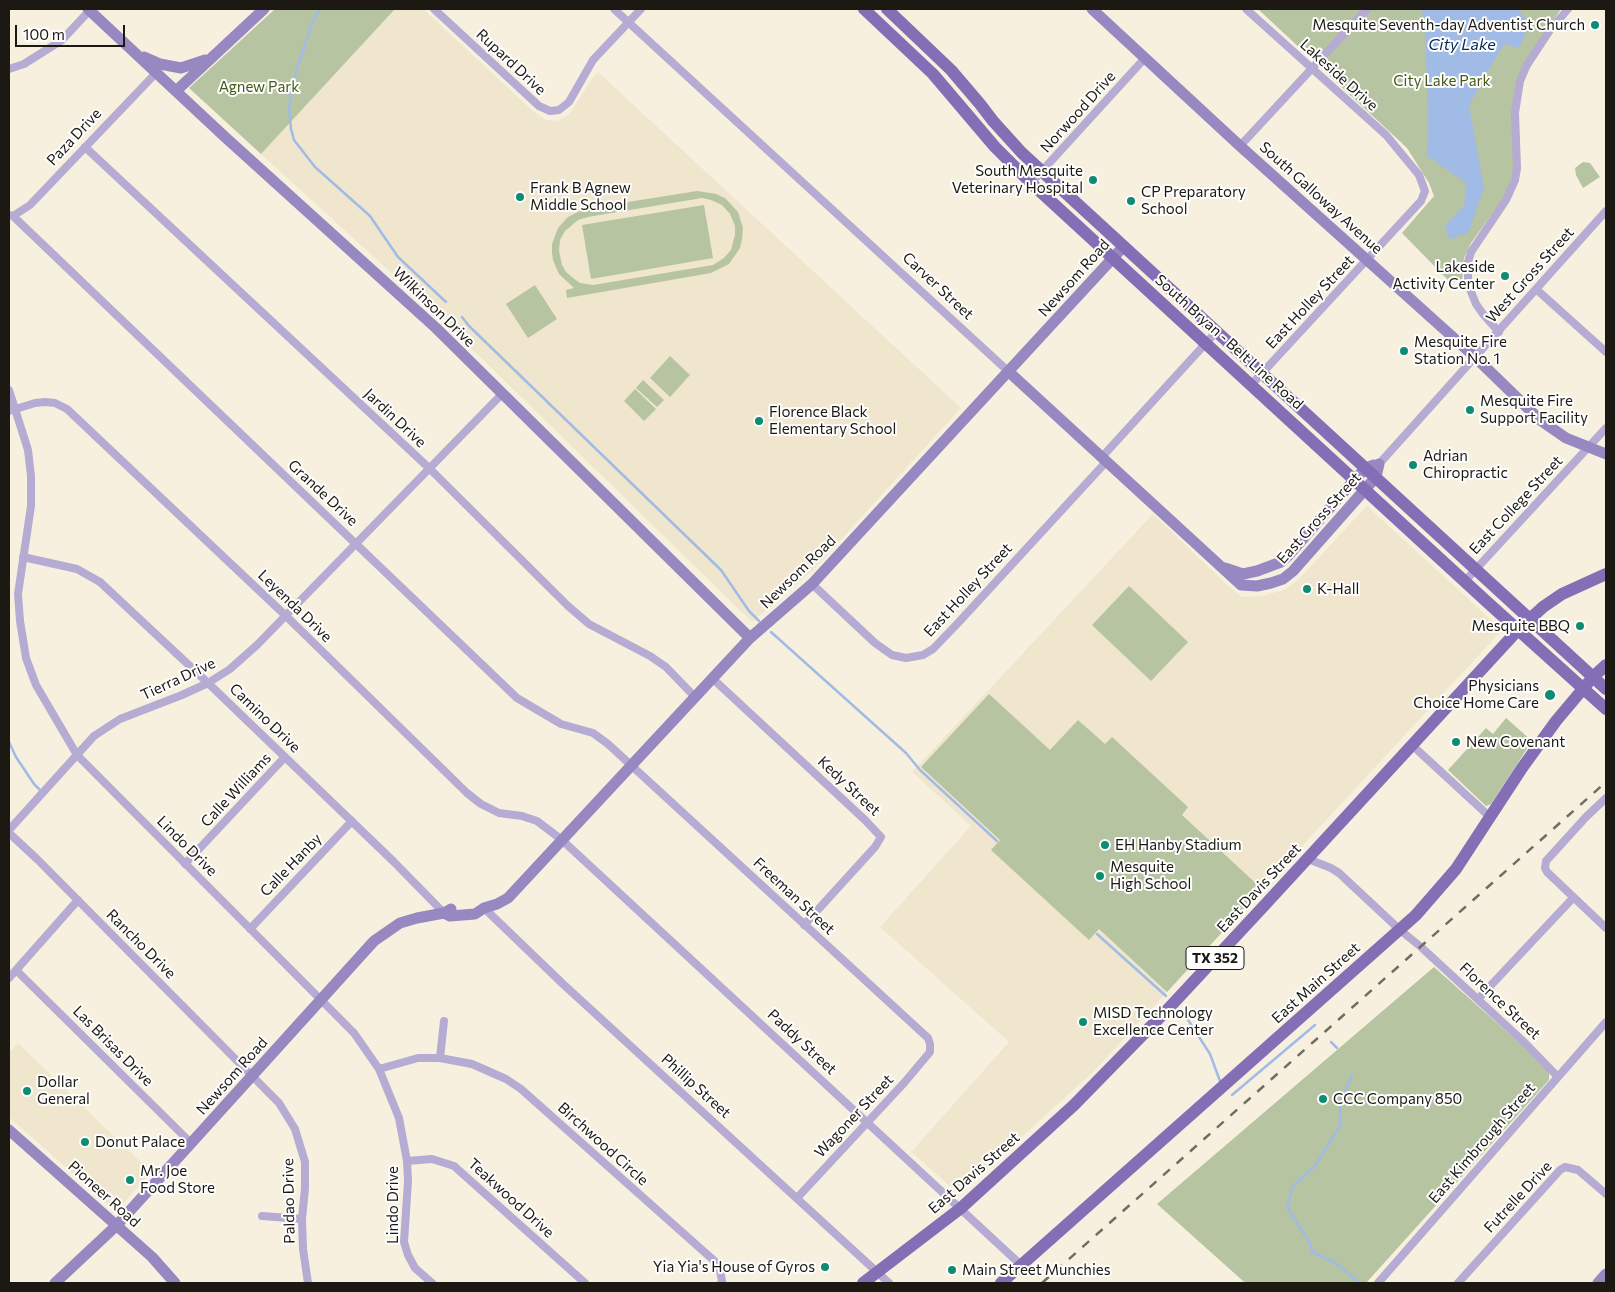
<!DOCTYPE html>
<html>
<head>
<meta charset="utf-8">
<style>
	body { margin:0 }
	#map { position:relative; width:1615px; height:1292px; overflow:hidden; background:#f7f0de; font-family:Commissioner,sans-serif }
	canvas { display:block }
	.frame { position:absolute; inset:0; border:10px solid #1b1912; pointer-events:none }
	.scale { position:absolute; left:15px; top:25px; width:110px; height:22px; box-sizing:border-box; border:2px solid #1b1912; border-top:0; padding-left:6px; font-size:15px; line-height:18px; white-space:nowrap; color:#1b1912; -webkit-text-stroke:4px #fefefe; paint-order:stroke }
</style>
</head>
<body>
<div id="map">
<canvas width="1615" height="1292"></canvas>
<div class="frame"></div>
<div class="scale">100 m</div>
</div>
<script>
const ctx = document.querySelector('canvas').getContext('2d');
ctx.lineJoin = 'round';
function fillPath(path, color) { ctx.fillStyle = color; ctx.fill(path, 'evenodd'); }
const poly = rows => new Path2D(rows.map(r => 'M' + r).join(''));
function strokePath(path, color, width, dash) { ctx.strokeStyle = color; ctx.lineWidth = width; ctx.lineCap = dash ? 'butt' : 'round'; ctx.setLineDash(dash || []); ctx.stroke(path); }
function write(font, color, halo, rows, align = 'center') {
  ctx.font = font + ' Commissioner,sans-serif'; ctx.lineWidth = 4; ctx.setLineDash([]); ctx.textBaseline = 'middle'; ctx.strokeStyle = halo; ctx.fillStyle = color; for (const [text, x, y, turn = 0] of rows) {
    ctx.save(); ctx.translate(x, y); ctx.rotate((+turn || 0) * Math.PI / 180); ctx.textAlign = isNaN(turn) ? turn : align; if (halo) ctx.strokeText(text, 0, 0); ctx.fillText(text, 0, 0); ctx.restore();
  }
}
const built = poly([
	[395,9,423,9,533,111,545,120,557,121,569,115,591,80,598,72,961,408,814,569,752,622,430,308,261,154],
	[1367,506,1502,630,1094,1071,959,1194,911,1152,1009,1042,880,927,971,826,912,772,1153,514,1226,584,1242,597,1262,596,1284,590,1297,581],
	[18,1043,151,1172,116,1212,9,1117,9,1053]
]);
const green = poly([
	[275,9,395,9,261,154,189,88],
	[1258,9,1561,9,1522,67,1514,93,1515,156,1513,174,1505,196,1471,243,1464,258,1462,283,1448,280,1402,233,1434,196,1429,183,1407,148],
	[1583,162,1590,163,1600,177,1583,188,1576,175,1575,168],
	[697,191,716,194,725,198,738,212,743,228,742,239,740,248,729,264,711,273,567,298,566,290,574,288,559,274,553,260,552,253,552,244,558,228,568,217,584,209],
	[702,198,711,200,722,205,730,214,735,226,735,235,731,250,724,258,713,265,593,285,580,283,573,278,566,272,562,265,559,251,560,240,565,231,578,220,588,217],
	[704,205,713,258,591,279,582,225],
	[535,285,557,319,528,338,506,304],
	[670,356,690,375,670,397,650,378],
	[643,380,664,400,657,407,636,388],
	[635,389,656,409,644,421,624,401],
	[1129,586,1188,642,1151,681,1092,625],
	[989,694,1050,750,1078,720,1105,744,1112,737,1188,807,1182,815,1262,889,1167,992,1099,929,1089,940,991,850,1000,840,921,767],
	[1506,718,1532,741,1491,804,1486,806,1448,770,1486,728,1493,734],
	[1434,967,1542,1063,1549,1073,1549,1080,1366,1283,1247,1283,1243,1281,1157,1204]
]);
const water = poly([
	[1421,9,1518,9,1529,25,1519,48,1504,44,1469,105,1484,188,1468,233,1449,239,1445,226,1464,206,1466,183,1427,156,1428,121,1425,23]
]);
const stream = poly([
	[320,9,312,23,295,75,289,107,291,129,294,140,315,167,370,216,398,257,446,302],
	[462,317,469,326,721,570,749,611,759,621],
	[771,632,906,753,920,770,997,841],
	[9,742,16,757,34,784,42,792],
	[1097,934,1166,996],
	[1183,1012,1210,1054,1220,1081],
	[1331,1042,1337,1048],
	[1352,1075,1340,1106,1340,1126,1315,1166,1290,1189,1291,1194,1287,1207,1311,1245,1312,1252,1334,1262,1359,1282],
	[1232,1095,1315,1025]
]);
const street = poly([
	[434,9,539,106,550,111,559,110,569,102,593,60,641,9],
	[614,9,1009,372],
	[1246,9,1386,135,1419,175,1425,191,1421,201,1252,384],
	[9,69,24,64,62,40,90,10],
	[1240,146,1367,9],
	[85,147,429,468,568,606,589,624,650,656,666,667,695,697],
	[1031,183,1145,58],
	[9,215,13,216,30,205,156,73],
	[13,216,517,698,561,724,593,733,608,744,928,1038,930,1044,930,1052,904,1083,797,1198],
	[1536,289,1606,352],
	[1499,332,1483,314,1476,304,1468,284,1468,262,1471,252,1506,200,1515,180,1517,168,1515,113,1520,81,1527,65,1550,30,1568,9],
	[9,390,28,450,31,476,31,506,18,594,20,621,26,658,36,685,77,755,354,1033,379,1069,399,1118,407,1161,408,1181,404,1242,408,1255,415,1268,432,1283],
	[9,411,35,403,45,402,55,403,67,409,285,615,467,793,481,804,499,813,522,816,537,821,562,840,1021,1265],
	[1101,458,1217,331],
	[1379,464,1606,211],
	[23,557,77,569,100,582,208,683,393,861,444,913],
	[1465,581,1606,428],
	[812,584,875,643,892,655,906,658,923,655,933,649,958,623,1106,462],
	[712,678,865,820,881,837,875,847,804,925],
	[1413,746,1490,817],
	[1606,798,1586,817,1546,861,1545,868,1547,872,1606,928],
	[9,830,94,736,120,719,182,695,208,683,230,669,257,645,502,394],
	[9,833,37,859,279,1103,295,1129,305,1162,305,1188,302,1219,303,1249,308,1283],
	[1308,859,1331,868,1339,873,1400,930,1421,947,1525,1043,1558,1077],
	[185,864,285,757],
	[484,908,563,984,889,1283],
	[250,929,352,821],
	[16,970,191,1143],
	[9,978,78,900],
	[1478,999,1573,898],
	[440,1058,444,1021],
	[379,1069,418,1058,440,1058,472,1064,506,1079,521,1089,719,1265,722,1281,721,1283],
	[407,1161,432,1159,454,1166,585,1283],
	[262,1216,302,1219],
	[1378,1283,1606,1022],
	[1458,1283,1560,1170,1565,1167,1578,1170,1606,1194]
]);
const secondary = poly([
	[88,9,225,137,436,328,750,638],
	[1092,9,1240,146,1475,357,1540,420,1566,438,1606,454],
	[144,57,160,64,181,68,205,60],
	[176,91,264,9],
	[1009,372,1241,585,1257,586,1271,583,1283,579,1293,571,1376,477,1379,464],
	[1225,568,1243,574,1257,571,1281,562,1289,555,1355,479,1366,468,1374,465],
	[444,913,450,916,475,914,484,908,497,904,508,898,750,638,812,584,1124,246],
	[9,1130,152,1257,175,1283],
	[55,1283,117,1225,374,941,400,923,417,918,444,913,451,909],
	[1598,1283,1606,1274]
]);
const primary = poly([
	[864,9,933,74,995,147,1031,183,1486,601,1606,709],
	[887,9,951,70,980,104,993,121,1022,153,1606,689],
	[863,1283,961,1208,1074,1105,1168,1009,1262,908,1518,630,1543,607,1562,594,1606,574],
	[1001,1283,1416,915,1456,869,1522,768,1556,721,1593,677,1606,665]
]);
const rail = poly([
	[1042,1283,1606,782]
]);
const markers = [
	[1595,25,5,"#0d8c71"],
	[1093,180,5,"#0d8c71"],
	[520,197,5,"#0d8c71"],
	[1131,201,5,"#0d8c71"],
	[1505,276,5,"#0d8c71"],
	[1404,351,5,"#0d8c71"],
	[1470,410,5,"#0d8c71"],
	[759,421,5,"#0d8c71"],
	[1413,465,5,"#0d8c71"],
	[1307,589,5,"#0d8c71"],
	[1580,626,5,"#0d8c71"],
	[1550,695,6,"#0d8c71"],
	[1456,742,5,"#0d8c71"],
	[1105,845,5,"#0d8c71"],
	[1100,876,5,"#0d8c71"],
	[1083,1022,5,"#0d8c71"],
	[27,1091,5,"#0d8c71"],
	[1323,1099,5,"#0d8c71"],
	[85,1142,5,"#0d8c71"],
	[130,1180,5,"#0d8c71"],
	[825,1267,5,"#0d8c71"],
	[952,1270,5,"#0d8c71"]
];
const shields = [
	[1215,958,58]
];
const shieldNames = [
	["TX 352",1215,958]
];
const poiNames = [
	["Mesquite Seventh-day Adventist Church",1585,25,"right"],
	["South Mesquite",1083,171,"right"],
	["Veterinary Hospital",1083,188,"right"],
	["Frank B Agnew",530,188],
	["Middle School",530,205],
	["CP Preparatory",1141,192],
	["School",1141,209],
	["Lakeside",1495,267,"right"],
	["Activity Center",1495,284,"right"],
	["Mesquite Fire",1414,342],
	["Station No. 1",1414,359],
	["Mesquite Fire",1480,401],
	["Support Facility",1480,418],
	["Florence Black",769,412],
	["Elementary School",769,429],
	["Adrian",1423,456],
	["Chiropractic",1423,473],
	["K-Hall",1317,589],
	["Mesquite BBQ",1570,626,"right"],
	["Physicians",1539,686,"right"],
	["Choice Home Care",1539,703,"right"],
	["New Covenant",1466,742],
	["EH Hanby Stadium",1115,845],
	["Mesquite",1110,867],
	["High School",1110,884],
	["MISD Technology",1093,1013],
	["Excellence Center",1093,1030],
	["Dollar",37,1082],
	["General",37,1099],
	["CCC Company 850",1333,1099],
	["Donut Palace",95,1142],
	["Mr. Joe",140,1171],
	["Food Store",140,1188],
	["Yia Yia's House of Gyros",815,1267,"right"],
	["Main Street Munchies",962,1270]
];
const streetNames = [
	["Rupard Drive",511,62,43],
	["Lakeside Drive",1339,75,42],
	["Norwood Drive",1078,112,-48],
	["Paza Drive",74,137,-47],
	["South Galloway Avenue",1321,198,42],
	["West Gross Street",1530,275,-48],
	["Newsom Road",1074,278,-48],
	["Carver Street",938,286,43],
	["East Holley Street",1310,302,-47],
	["Wilkinson Drive",434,307,44],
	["South Bryan - Belt Line Road",1229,342,42],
	["Jardin Drive",395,418,43],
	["Grande Drive",323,493,43],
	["East College Street",1516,505,-47],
	["East Gross Street",1319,518,-48],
	["Newsom Road",798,572,-44],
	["East Holley Street",968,590,-47],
	["Leyenda Drive",295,606,44],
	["Tierra Drive",178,679,-25],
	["Camino Drive",265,718,44],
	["Kedy Street",849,786,43],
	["Calle Williams",236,790,-47],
	["Lindo Drive",187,846,45],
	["Calle Hanby",291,865,-46],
	["East Davis Street",1259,888,-47],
	["Freeman Street",794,896,43],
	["Rancho Drive",141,944,45],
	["East Main Street",1316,983,-42],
	["Florence Street",1500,1001,43],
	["Paddy Street",802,1042,43],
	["Las Brisas Drive",113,1046,45],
	["Newsom Road",232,1076,-48],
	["Phillip Street",696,1086,42],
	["Wagoner Street",854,1116,-47],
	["East Kimbrough Street",1482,1143,-49],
	["Birchwood Circle",603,1144,42],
	["East Davis Street",974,1173,-41],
	["Pioneer Road",104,1194,42],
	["Futrelle Drive",1518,1197,-47],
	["Teakwood Drive",511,1198,42],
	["Paldao Drive",289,1201,-91],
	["Lindo Drive",393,1205,-90]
];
const parkNames = [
	["City Lake Park",1442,81],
	["Agnew Park",259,87]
];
const waterNames = [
	["City Lake",1462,45]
];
fillPath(built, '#f0e6cd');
fillPath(green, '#b6c4a1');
fillPath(water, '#a0bbe5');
strokePath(stream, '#a0bbe5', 2.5);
strokePath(street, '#b5abd3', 8);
strokePath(secondary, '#9888c2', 11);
strokePath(primary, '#846fb6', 12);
strokePath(rail, '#706c61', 2.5, [9, 9]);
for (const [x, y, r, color] of markers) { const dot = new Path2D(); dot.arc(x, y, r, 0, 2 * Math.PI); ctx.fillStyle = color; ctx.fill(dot); strokePath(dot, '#fefefe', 2); }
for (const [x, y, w] of shields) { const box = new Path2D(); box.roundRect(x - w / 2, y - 11.5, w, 23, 4); ctx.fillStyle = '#fefefe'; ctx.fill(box); strokePath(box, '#1b1912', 1); }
write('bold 14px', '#1b1912', null, shieldNames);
write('15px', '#1b1912', '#fefefe', poiNames, 'left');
write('15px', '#1b1912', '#fefefe', streetNames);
write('15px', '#445a15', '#fefefe', parkNames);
write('italic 16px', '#062759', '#fefefe', waterNames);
</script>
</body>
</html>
